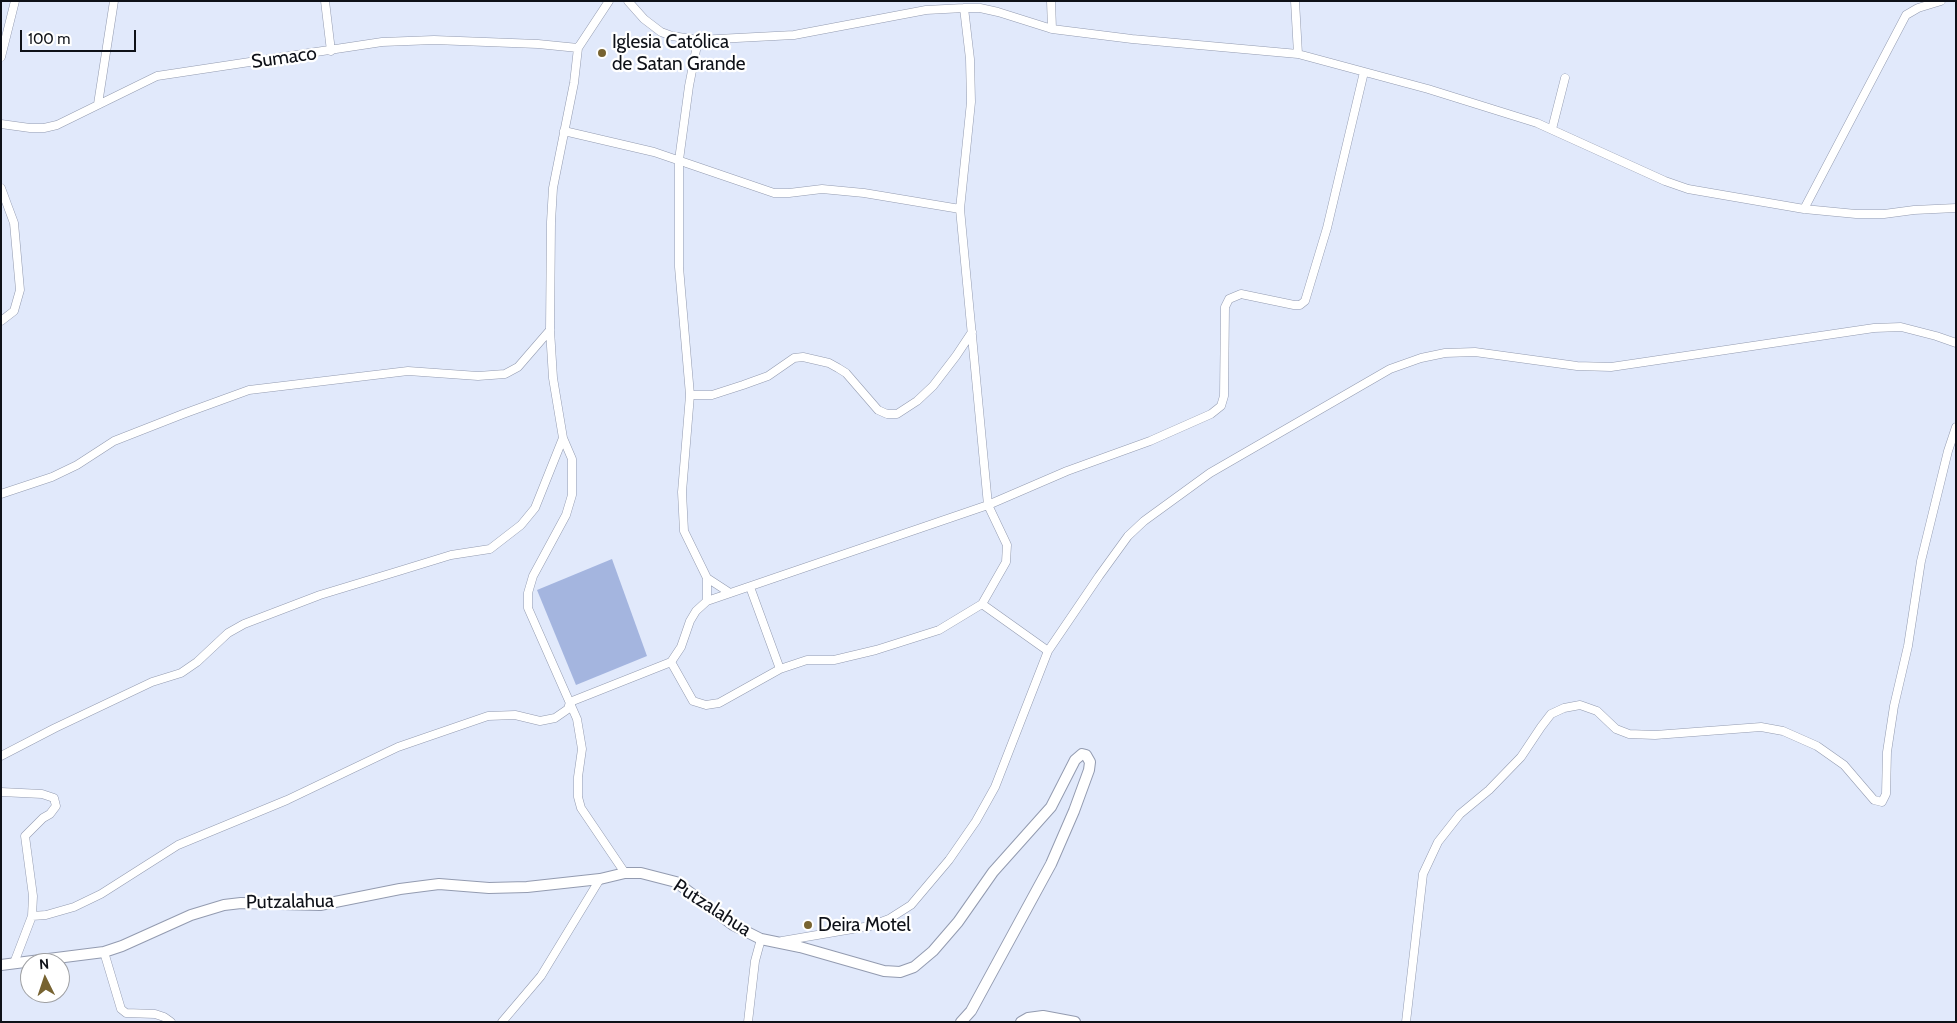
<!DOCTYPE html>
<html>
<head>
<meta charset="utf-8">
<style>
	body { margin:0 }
	#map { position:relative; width:1957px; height:1023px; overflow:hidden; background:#e1e9fb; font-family:Cabin,sans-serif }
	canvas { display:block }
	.frame { position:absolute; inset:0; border:2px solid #0e1118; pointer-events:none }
	.north { position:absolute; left:20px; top:953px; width:50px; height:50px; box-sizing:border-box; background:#fff; border:1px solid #9fa0a3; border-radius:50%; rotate:356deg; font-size:14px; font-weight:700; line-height:20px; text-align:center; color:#0e1118 }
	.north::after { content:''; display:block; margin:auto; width:18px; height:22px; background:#776331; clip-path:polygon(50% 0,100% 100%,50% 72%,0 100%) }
	.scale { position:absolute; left:20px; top:30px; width:116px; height:22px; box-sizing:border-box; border:2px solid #0e1118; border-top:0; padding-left:6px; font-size:15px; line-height:18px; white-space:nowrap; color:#0e1118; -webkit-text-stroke:4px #fff; paint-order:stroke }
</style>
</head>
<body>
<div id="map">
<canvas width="1957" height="1023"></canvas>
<div class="frame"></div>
<div class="north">N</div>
<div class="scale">100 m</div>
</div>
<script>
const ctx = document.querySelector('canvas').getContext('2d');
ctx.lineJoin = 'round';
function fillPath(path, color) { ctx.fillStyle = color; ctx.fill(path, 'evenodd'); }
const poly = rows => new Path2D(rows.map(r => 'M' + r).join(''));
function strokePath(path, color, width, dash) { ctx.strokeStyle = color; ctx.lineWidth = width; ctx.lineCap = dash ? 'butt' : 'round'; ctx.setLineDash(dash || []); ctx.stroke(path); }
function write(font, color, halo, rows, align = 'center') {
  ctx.font = font + ' Cabin,sans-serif'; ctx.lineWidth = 4.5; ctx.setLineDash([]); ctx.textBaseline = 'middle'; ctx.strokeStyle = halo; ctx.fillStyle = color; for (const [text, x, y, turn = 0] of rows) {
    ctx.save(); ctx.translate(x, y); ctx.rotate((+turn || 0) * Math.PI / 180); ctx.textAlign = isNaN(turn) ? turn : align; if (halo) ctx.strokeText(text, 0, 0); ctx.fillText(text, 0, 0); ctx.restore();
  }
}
const green = poly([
	[612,559,647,656,576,685,537,590]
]);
const minor = poly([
	[325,1,331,51],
	[609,1,578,48,574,83,553,188,551,222,550,330,553,378,563,438,572,459,572,495,566,515,533,576,528,593,528,608,577,719,582,749,578,777,578,797,581,808,625,873],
	[628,1,644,19,661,32,672,36,698,40,794,35,926,10,964,8,980,8,998,12,1052,29,1132,39,1298,54,1428,89,1537,123,1665,181,1688,189,1804,209,1856,214,1884,214,1914,210,1956,208],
	[1051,1,1052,29],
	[1295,1,1298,54],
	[698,40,689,86,679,160,679,267,690,395,682,492,684,531,707,578,707,601],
	[1,57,15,1],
	[98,104,114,1],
	[1,124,30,128,44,128,57,125,157,76,382,42,434,40,538,44,578,48],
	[1552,129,1565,78],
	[564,131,654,152,774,193,789,193,822,189,864,193,960,209],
	[1,188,14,223,20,290,14,311,1,321],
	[1804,209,1906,15,1918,8,1941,1],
	[690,395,712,395,743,385,768,376,794,358,803,357,829,363,838,368,846,373,878,410,887,414,897,414,917,401,933,386,956,356,972,332],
	[1,494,52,477,77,465,114,441,183,414,249,390,408,371,478,376,505,374,518,367,550,330],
	[707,578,730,593],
	[750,587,780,669],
	[982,604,1048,651],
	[671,662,681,647,690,621,696,611,707,601,988,505,1067,471,1150,441,1211,414,1221,406,1224,396,1225,307,1229,299,1241,294,1294,305,1300,305,1305,301,1327,228,1364,72],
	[1,756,55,728,152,682,181,673,197,662,228,633,244,624,320,595,399,571,451,555,490,549,521,525,535,508,563,438],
	[1,792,42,794,54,798,56,806,50,814,43,818,25,836,33,896,32,916,14,963],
	[32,916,46,915,74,907,101,894,178,845,287,800,398,747,488,716,515,715,540,721,555,718,568,709,570,702,671,662,693,701,706,705,719,703,780,669,807,660,834,660,876,650,939,630,982,604,1006,562,1007,545,988,505,960,209,971,102,970,59,964,8],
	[782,941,870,926,889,919,911,905,949,860,976,821,995,787,1048,651,1099,576,1128,536,1144,521,1210,473,1390,369,1421,358,1445,353,1475,352,1577,366,1611,367,1874,328,1901,327,1936,336,1956,343],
	[104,952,121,1009,126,1013,155,1014,164,1017,171,1022],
	[502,1022,541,976,600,879],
	[748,1022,755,961,761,939],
	[1406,1022,1423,874,1438,842,1460,814,1489,790,1521,757,1541,727,1551,714,1564,708,1580,705,1597,711,1616,729,1629,734,1655,735,1761,727,1783,731,1817,746,1844,765,1874,800,1882,802,1886,794,1887,752,1894,706,1908,646,1921,561,1948,451,1956,427]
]);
const tertiary = poly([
	[1,965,104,952,122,946,191,915,224,905,241,903,320,905,400,889,439,884,489,888,527,887,600,879,625,873,641,873,676,882,733,925,761,939,800,947,884,971,900,972,914,967,933,951,958,922,993,872,1051,807,1075,760,1082,754,1086,755,1090,762,1089,770,1074,811,1051,864,971,1011,961,1022],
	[1021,1022,1028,1018,1043,1016,1075,1022]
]);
const markers = [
	[602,53,5,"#776331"],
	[808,925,5,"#776331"]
];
const poiNames = [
	["Iglesia Católica",612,42],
	["de Satan Grande",612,64],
	["Deira Motel",818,925]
];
const streetNames = [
	["Sumaco",284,58,-8],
	["Putzalahua",290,902,-1],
	["Putzalahua",712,908,33]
];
fillPath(green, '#a4b5df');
strokePath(minor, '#939bb0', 9);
strokePath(tertiary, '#939bb0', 12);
strokePath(minor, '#fff', 8);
strokePath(tertiary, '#fff', 10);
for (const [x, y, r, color] of markers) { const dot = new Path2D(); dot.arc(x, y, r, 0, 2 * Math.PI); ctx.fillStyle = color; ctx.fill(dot); strokePath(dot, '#fff', 2); }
write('19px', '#0e1118', '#fff', poiNames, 'left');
write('19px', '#0e1118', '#fff', streetNames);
</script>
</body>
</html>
